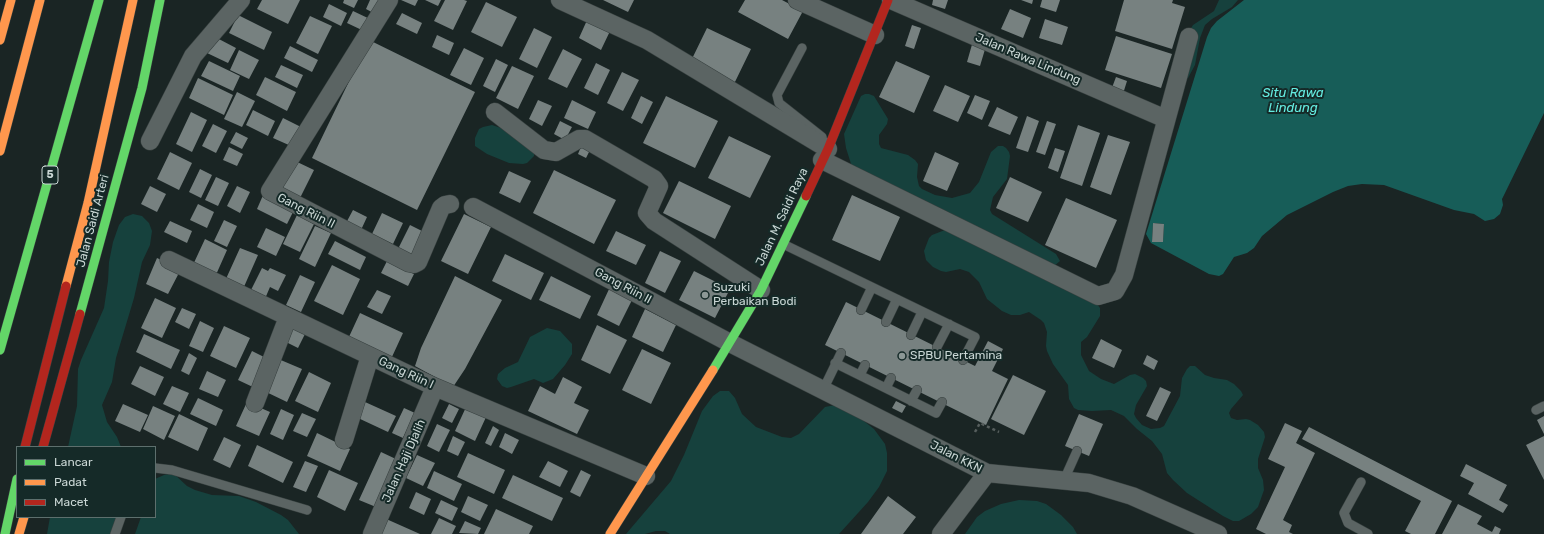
<!DOCTYPE html>
<html>
<head>
<meta charset="utf-8">
<style>
	body { margin:0 }
	#map { position:relative; width:1544px; height:534px; overflow:hidden; background:#1a2524; font-family:Rubik,sans-serif }
	canvas { display:block }
	.legend { position:absolute; left:16px; top:446px; width:140px; height:72px; box-sizing:border-box; background:#152a28; border:1px solid #5d6f6d; margin:0; padding:5px 7px; list-style:none; font-size:12px; color:#c9d6d4 }
	.legend li { display:flex; align-items:center; gap:8px; height:20px }
	.legend b { width:20px; border:1px solid #5d6f6d }
</style>
</head>
<body>
<div id="map">
<canvas width="1544" height="534"></canvas>
<ul class="legend">
<li><b style="height:5px;background:#63d668"></b>Lancar</li>
<li><b style="height:5px;background:#ff974d"></b>Padat</li>
<li><b style="height:5px;background:#b3261e"></b>Macet</li>
</ul>
</div>
<script>
const ctx = document.querySelector('canvas').getContext('2d');
ctx.lineJoin = 'round';
function fillPath(path, color) { ctx.fillStyle = color; ctx.fill(path, 'evenodd'); }
const poly = rows => new Path2D(rows.map(r => 'M' + r).join(''));
function strokePath(path, color, width, dash) { ctx.strokeStyle = color; ctx.lineWidth = width; ctx.lineCap = dash ? 'butt' : 'round'; ctx.setLineDash(dash || []); ctx.stroke(path); }
function write(font, color, halo, rows, align = 'center') {
  ctx.font = font + ' Rubik,sans-serif'; ctx.lineWidth = 4; ctx.setLineDash([]); ctx.textBaseline = 'middle'; ctx.strokeStyle = halo; ctx.fillStyle = color; for (const [text, x, y, turn = 0] of rows) {
    ctx.save(); ctx.translate(x, y); ctx.rotate((+turn || 0) * Math.PI / 180); ctx.textAlign = isNaN(turn) ? turn : align; if (halo) ctx.strokeText(text, 0, 0); ctx.fillText(text, 0, 0); ctx.restore();
  }
}
const green = poly([
	[1219,0,1238,0,1232,7,1212,19,1205,25,1200,38,1195,65,1188,78,1184,80,1188,33,1193,25,1214,11],
	[865,94,869,94,874,96,888,119,887,124,879,135,879,144,881,148,908,155,915,160,918,164,917,177,919,186,922,189,935,195,952,198,970,193,979,182,991,152,998,146,1003,146,1006,148,1009,152,1010,156,1007,179,993,197,990,210,992,214,1056,254,1060,261,1053,267,960,218,852,167,846,148,844,134,861,96],
	[492,125,501,128,534,152,534,156,527,163,523,164,509,163,487,154,475,146,475,138,479,129,483,127],
	[133,214,142,216,149,223,152,231,150,245,142,262,134,298,116,358,112,382,102,405,107,422,117,437,121,447,68,447,77,406,78,369,81,360,104,308,108,281,109,262,113,242,119,225,125,217],
	[945,230,1097,304,1100,308,1100,316,1087,337,1081,342,1081,355,1089,371,1101,379,1114,384,1130,375,1135,374,1143,378,1146,381,1147,386,1136,405,1134,414,1136,418,1142,425,1151,429,1160,428,1164,426,1180,396,1182,378,1187,369,1190,366,1195,366,1205,375,1214,378,1227,380,1234,384,1241,391,1243,395,1231,409,1229,413,1231,418,1237,420,1246,419,1250,420,1258,425,1264,432,1265,437,1258,459,1258,468,1263,480,1264,490,1258,507,1251,514,1239,521,1233,521,1223,516,1187,493,1173,480,1167,473,1162,454,1152,441,1137,429,1124,416,1111,410,1092,411,1078,410,1074,408,1069,399,1068,385,1053,364,1047,351,1046,346,1047,332,1044,323,1041,320,1029,312,1020,315,1011,315,1002,311,987,299,979,282,969,272,960,269,946,272,941,271,933,267,926,260,924,251,929,238,932,235],
	[547,328,560,331,572,344,572,354,565,365,553,379,543,383,534,379,511,387,507,388,502,386,497,379,498,374,505,368,518,362,530,337],
	[720,391,729,391,735,398,742,414,756,427,782,437,791,438,799,434,825,407,835,405,860,418,874,429,885,444,887,453,887,471,879,487,868,502,839,534,670,534,665,531,656,531,645,534,626,534,671,481,684,455,702,411,713,396],
	[173,473,187,486,195,490,212,495,239,496,256,502,281,515,288,520,299,534,135,534,141,517,155,517,155,479,164,475],
	[1019,500,1037,501,1046,504,1061,515,1073,527,1077,534,965,534,977,517,985,511,1001,504],
	[50,517,115,517,117,525,113,534,47,534]
]);
const water = poly([
	[1244,0,1544,0,1544,113,1505,193,1502,199,1503,205,1500,214,1494,219,1485,221,1474,214,1454,210,1384,185,1362,184,1348,186,1333,192,1287,215,1262,236,1254,248,1247,253,1234,257,1223,274,1219,276,1209,274,1151,243,1146,234,1207,37,1211,28,1217,21],
	[1153,223,1164,224,1163,242,1152,241]
]);
const building = poly([
	[262,0,300,0,288,24,257,9],
	[344,0,358,0,354,8,343,3],
	[370,0,378,0,383,3,377,15,366,9],
	[401,0,418,0,415,6],
	[425,0,441,0,438,6],
	[445,0,464,0,467,1,453,30,434,21],
	[603,0,634,0,628,12],
	[745,0,782,0,803,11,788,39,738,12],
	[933,0,948,0,945,9,932,5],
	[1021,0,1033,0,1032,4],
	[1042,0,1060,0,1056,12,1040,7],
	[1124,0,1173,0,1172,3,1185,7,1172,49,1115,31],
	[486,2,517,17,502,47,471,32],
	[329,4,347,13,341,26,323,17],
	[1010,9,1031,18,1023,38,1001,29],
	[353,11,372,20,366,32,347,23],
	[402,13,422,23,417,34,396,24],
	[238,15,272,32,264,50,229,33],
	[310,16,332,26,318,54,296,43],
	[588,18,611,29,601,50,579,38],
	[1045,19,1068,27,1062,45,1039,38],
	[912,25,921,28,914,49,905,46],
	[534,28,552,37,537,68,519,59],
	[707,28,751,49,733,86,689,65],
	[437,35,454,43,449,55,432,47],
	[1116,36,1172,54,1161,88,1105,70],
	[215,37,236,48,228,63,207,53],
	[369,40,475,92,417,210,312,158],
	[973,41,986,46,980,66,967,62],
	[290,46,318,60,312,72,284,58],
	[464,48,484,58,471,85,450,75],
	[563,49,582,59,567,88,548,79],
	[239,50,259,60,249,79,230,70],
	[496,59,508,65,495,92,483,86],
	[209,61,240,76,233,91,201,76],
	[896,61,930,76,914,113,879,97],
	[596,63,610,70,598,95,584,88],
	[281,65,303,75,297,88,275,77],
	[512,66,534,76,518,109,496,98],
	[622,72,639,80,623,111,607,103],
	[265,77,296,92,287,111,256,95],
	[1116,77,1127,81,1122,97,1110,93],
	[198,78,233,95,224,115,189,98],
	[945,85,970,96,958,122,933,111],
	[237,92,255,101,242,127,224,119],
	[975,95,990,101,982,120,967,113],
	[641,96,653,102,642,124,631,118],
	[666,96,718,121,695,168,643,143],
	[538,100,552,106,542,126,529,119],
	[572,100,596,112,588,129,564,118],
	[997,107,1018,117,1010,135,988,126],
	[253,110,275,121,268,136,246,125],
	[191,112,207,120,192,152,176,144],
	[1027,116,1039,121,1028,152,1016,148],
	[283,118,301,127,291,146,273,138],
	[560,121,572,127,565,140,554,134],
	[1047,121,1056,124,1045,155,1036,152],
	[213,124,227,131,216,153,202,146],
	[1078,125,1100,133,1082,186,1060,178],
	[236,132,248,138,242,149,230,143],
	[1108,135,1130,142,1111,195,1090,187],
	[729,136,771,156,750,198,708,178],
	[583,142,592,146,586,158,578,154],
	[229,147,243,154,237,166,223,160],
	[1055,148,1065,151,1058,172,1048,168],
	[170,152,192,163,179,190,157,179],
	[935,152,959,163,947,191,923,181],
	[293,160,314,170,300,198,279,188],
	[200,169,212,175,201,198,189,192],
	[554,170,616,200,594,244,533,213],
	[509,171,531,181,520,203,499,193],
	[216,177,229,183,218,206,205,200],
	[1010,177,1042,192,1028,222,996,208],
	[679,181,731,206,715,239,663,213],
	[150,186,166,194,157,212,141,204],
	[237,186,250,192,240,213,227,206],
	[264,193,295,208,287,224,257,209],
	[852,195,900,217,880,261,832,240],
	[1066,198,1117,220,1096,268,1045,245],
	[198,204,214,212,207,228,190,220],
	[353,210,367,217,361,230,346,223],
	[382,213,403,223,393,244,372,234],
	[464,214,491,227,468,274,441,261],
	[297,215,314,224,300,252,283,244],
	[224,220,237,226,227,247,214,241],
	[170,221,192,231,187,243,164,232],
	[1153,223,1164,224,1163,242,1152,242],
	[410,225,426,233,414,257,398,249],
	[315,226,331,233,315,267,299,259],
	[266,228,285,237,276,256,257,247],
	[616,231,646,245,636,265,606,251],
	[205,239,227,250,215,277,192,267],
	[335,241,366,257,360,270,328,254],
	[240,248,258,255,243,289,225,281],
	[660,251,681,261,665,293,645,283],
	[505,254,544,273,531,300,492,281],
	[157,258,181,269,168,294,146,284],
	[387,261,414,274,408,286,381,273],
	[332,265,360,279,343,315,314,301],
	[262,268,268,271,270,268,286,275,278,291,270,287,264,301,249,294],
	[694,271,730,289,715,318,679,300],
	[300,275,315,282,301,312,286,305],
	[455,276,502,300,465,369,453,387,415,366,421,348],
	[551,276,591,296,580,319,539,300],
	[610,287,633,298,619,326,597,315],
	[377,290,391,296,382,314,367,307],
	[155,298,176,308,162,338,141,328],
	[846,302,975,366,988,341,1003,349,992,371,1008,379,986,425,825,345],
	[182,308,196,314,189,329,175,322],
	[645,309,676,325,663,352,632,337],
	[360,313,403,333,391,359,348,339],
	[200,321,214,328,203,352,189,346],
	[293,323,307,330,298,348,284,341],
	[597,325,627,340,610,374,581,360],
	[224,326,250,338,236,368,210,356],
	[144,334,180,350,171,369,136,352],
	[1101,339,1122,350,1114,368,1092,358],
	[642,349,671,363,651,404,622,390],
	[252,351,268,359,255,388,238,380],
	[189,353,197,358,189,375,181,371],
	[1147,355,1158,361,1154,370,1143,364],
	[276,358,302,369,287,402,262,390],
	[140,366,164,377,155,396,131,384],
	[207,371,226,380,218,397,199,389],
	[309,372,331,383,318,412,295,401],
	[1013,375,1046,391,1024,435,991,419],
	[563,377,582,387,574,403,589,410,577,434,528,411,540,386,555,394],
	[172,386,189,393,180,412,163,404],
	[1160,387,1171,392,1157,421,1146,416],
	[198,398,223,410,216,426,190,414],
	[896,401,906,406,902,413,892,408],
	[247,402,270,412,259,436,236,426],
	[365,402,396,416,388,432,358,418],
	[123,404,148,415,140,432,115,421],
	[449,404,459,409,452,423,442,418],
	[467,405,487,415,475,441,455,431],
	[153,406,175,416,164,440,143,429],
	[404,408,415,413,403,438,392,433],
	[281,409,294,415,283,440,270,434],
	[302,413,316,419,307,437,293,431],
	[179,414,208,428,198,451,168,437],
	[1079,414,1103,424,1089,456,1065,446],
	[1544,416,1544,434,1537,420],
	[1285,423,1302,431,1296,443,1315,453,1283,520,1292,525,1289,532,1293,534,1266,534,1256,529,1285,467,1268,459],
	[437,424,450,430,439,452,427,446],
	[493,426,499,430,491,446,485,443],
	[1309,427,1452,501,1435,534,1411,534,1405,531,1421,501,1302,439],
	[317,433,350,449,340,471,307,456],
	[505,433,519,440,512,454,499,447],
	[453,436,465,442,458,456,447,451],
	[1544,436,1544,480,1526,445],
	[224,437,241,445,230,468,213,460],
	[257,445,293,462,283,483,248,466],
	[381,452,398,460,376,507,359,500],
	[468,453,505,470,494,494,457,477],
	[417,455,435,463,423,486,406,478],
	[305,461,318,466,306,492,293,487],
	[548,461,568,471,560,487,539,477],
	[1466,464,1507,485,1499,500,1508,505,1503,513,1468,494,1474,483,1460,476],
	[329,470,358,483,345,511,317,497],
	[581,470,591,475,580,497,570,492],
	[434,471,462,484,454,501,427,488],
	[513,475,563,498,552,521,502,498],
	[416,492,431,499,424,515,409,508],
	[468,496,488,505,480,521,461,512],
	[888,496,916,517,903,534,861,534],
	[441,500,458,508,452,521,435,513],
	[1458,504,1482,516,1477,524,1492,532,1495,526,1501,529,1499,534,1442,534],
	[496,509,533,526,529,534,484,534],
	[384,518,420,534,380,534],
	[439,518,456,526,452,534,431,534],
	[465,521,481,528,478,534,459,533]
]);
const path = poly([
	[975,432,980,423,999,432]
]);
const lane = poly([
	[802,48,777,95,779,103,822,137],
	[783,244,975,337,963,360],
	[861,310,872,287],
	[886,322,897,299],
	[911,335,922,312],
	[937,347,949,324],
	[835,363,936,413,942,402],
	[860,375,865,365],
	[886,388,891,378],
	[823,390,841,353],
	[911,401,917,390],
	[1536,410,1544,406],
	[155,468,172,470,307,510],
	[1064,480,1077,451],
	[1361,482,1344,513,1348,523,1368,534],
	[115,534,121,517]
]);
const street = poly([
	[389,0,270,191,409,263,414,264,418,262,441,208,445,205,450,204],
	[560,0,647,40,828,149],
	[797,0,875,35],
	[891,0,1166,119],
	[495,112,544,150,556,152,579,139,585,139,654,179,659,186,647,213,654,221,761,290],
	[150,141,193,56,241,0],
	[822,160,1098,296,1115,291,1124,275,1189,37],
	[473,207,730,343,987,473,1089,483,1132,496,1218,534],
	[169,260,435,387,646,476],
	[255,403,288,317],
	[344,440,370,356],
	[372,534,435,387],
	[941,534,987,473]
]);
const fast = poly([
	[80,314,142,88,160,0],
	[0,350,99,0],
	[713,370,761,290,806,196],
	[5,534,17,479]
]);
const slow = poly([
	[0,40,11,0],
	[0,151,40,0],
	[66,286,88,203,133,0],
	[19,534,24,517],
	[610,534,713,370]
]);
const jam = poly([
	[806,196,828,149,888,0],
	[25,447,66,286],
	[43,447,80,314]
]);
const markers = [
	[705,295,4,"#8c9896"],
	[902,356,4,"#8c9896"]
];
const shields = [
	[50,175,16]
];
const shieldNames = [
	["5",50,175]
];
const streetNames = [
	["Jalan Rawa Lindung",1028,59,23],
	["Gang Riin II",306,211,27],
	["Jalan M. Saidi Raya",782,217,-65],
	["Jalan Saidi Arteri",93,221,-75],
	["Gang Riin II",623,286,28],
	["Gang Riin I",406,373,25],
	["Jalan KKN",956,457,27],
	["Jalan Haji Djalih",404,461,-66]
];
const poiNames = [
	["Suzuki",713,288],
	["Perbaikan Bodi",713,302],
	["SPBU Pertamina",910,356]
];
const waterNames = [
	["Situ Rawa",1293,93],
	["Lindung",1293,108]
];
fillPath(green, '#16413d');
fillPath(water, '#175d58');
fillPath(building, '#778180');
strokePath(lane, '#394241', 10);
strokePath(street, '#394241', 19);
strokePath(fast, '#394241', 10);
strokePath(slow, '#394241', 10);
strokePath(jam, '#394241', 10);
strokePath(path, '#565e5d', 2.5, [3, 3]);
strokePath(lane, '#5b6463', 9);
strokePath(street, '#5b6463', 18);
strokePath(fast, '#63d668', 9);
strokePath(slow, '#ff974d', 9);
strokePath(jam, '#b3261e', 9);
for (const [x, y, r, color] of markers) { const dot = new Path2D(); dot.arc(x, y, r, 0, 2 * Math.PI); ctx.fillStyle = color; ctx.fill(dot); strokePath(dot, '#152a28', 1.5); }
for (const [x, y, w] of shields) { const box = new Path2D(); box.roundRect(x - w / 2, y - 9, w, 18, 3); ctx.fillStyle = '#152a28'; ctx.fill(box); strokePath(box, '#c9d6d4', 1); }
write('bold 11px', '#c9d6d4', null, shieldNames);
write('12px', '#c9d6d4', '#152a28', streetNames);
write('12px', '#c9d6d4', '#152a28', poiNames, 'left');
write('italic 13px', '#64ece1', '#152a28', waterNames);
</script>
</body>
</html>
